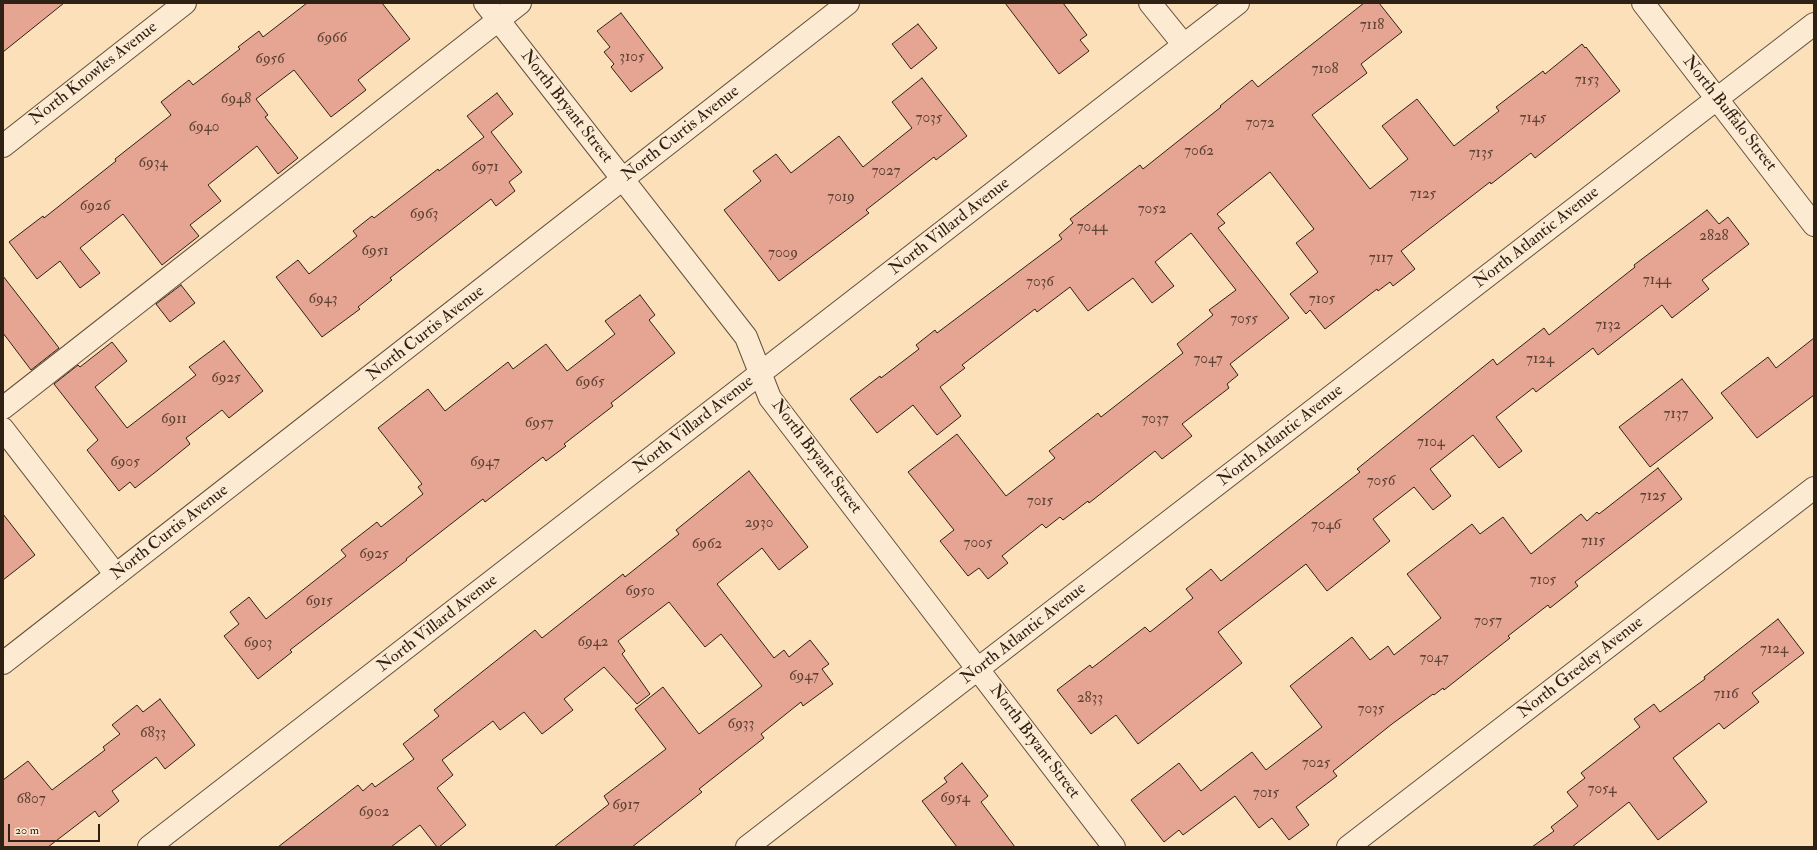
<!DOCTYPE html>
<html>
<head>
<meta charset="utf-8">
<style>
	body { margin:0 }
	#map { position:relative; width:1817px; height:850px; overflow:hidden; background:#fbe0ba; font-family:"IM FELL Double Pica",serif }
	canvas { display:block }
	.frame { position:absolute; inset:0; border:4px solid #302115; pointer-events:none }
	.scale { position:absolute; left:8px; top:824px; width:92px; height:18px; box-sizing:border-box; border:2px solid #302115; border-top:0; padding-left:5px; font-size:12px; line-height:14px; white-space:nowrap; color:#302115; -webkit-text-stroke:3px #fcebd2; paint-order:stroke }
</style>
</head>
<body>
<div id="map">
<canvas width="1817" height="850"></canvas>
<div class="frame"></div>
<div class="scale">20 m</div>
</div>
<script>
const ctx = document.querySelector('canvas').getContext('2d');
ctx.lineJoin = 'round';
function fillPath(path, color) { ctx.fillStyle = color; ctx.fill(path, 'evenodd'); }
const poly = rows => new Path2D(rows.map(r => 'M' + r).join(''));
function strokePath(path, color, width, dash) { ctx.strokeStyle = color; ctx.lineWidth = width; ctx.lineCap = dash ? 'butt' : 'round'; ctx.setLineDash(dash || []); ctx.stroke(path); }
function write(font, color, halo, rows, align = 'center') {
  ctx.font = font + ' "IM FELL Double Pica",serif'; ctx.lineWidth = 3; ctx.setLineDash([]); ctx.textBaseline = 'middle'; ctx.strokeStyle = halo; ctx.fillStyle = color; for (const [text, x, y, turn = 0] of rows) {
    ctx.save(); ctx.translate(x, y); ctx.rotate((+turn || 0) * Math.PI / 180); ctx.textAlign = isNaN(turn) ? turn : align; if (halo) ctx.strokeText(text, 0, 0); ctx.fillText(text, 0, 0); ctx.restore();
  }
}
const building = poly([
	[3,3,64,3,3,52,3,3],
	[307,3,382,3,410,39,358,80,366,90,331,117,294,70,256,99,268,115,265,117,298,158,278,174,257,146,208,185,221,201,190,225,199,236,162,265,123,214,80,248,100,273,80,288,60,261,37,279,9,242,43,216,44,218,116,161,115,159,171,115,161,102,189,80,193,85,240,49,238,47,259,31,263,37,307,3],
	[1005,3,1063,3,1087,35,1080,40,1089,51,1059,74,1005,3],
	[1364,3,1379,3,1402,32,1361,64,1367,73,1312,115,1370,189,1408,159,1382,126,1417,99,1454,146,1499,111,1496,107,1543,71,1545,74,1582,44,1585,48,1586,47,1620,91,1535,158,1531,153,1491,184,1490,182,1401,251,1415,269,1393,286,1390,282,1378,291,1377,289,1325,329,1310,310,1306,314,1290,294,1318,272,1296,243,1314,229,1270,172,1217,214,1225,223,1218,228,1289,318,1230,364,1238,375,1227,384,1229,388,1182,424,1192,436,1162,459,1155,451,1089,503,1088,501,1063,520,1060,517,1046,528,1042,524,1002,556,1008,563,988,579,979,568,968,576,940,541,954,530,908,472,957,434,1006,496,1055,458,1049,451,1098,413,1101,417,1183,353,1177,344,1213,315,1209,310,1236,290,1191,233,1155,262,1174,286,1152,303,1133,278,1088,311,1070,287,1037,312,1035,309,962,365,965,368,940,387,961,416,937,435,913,405,877,433,850,399,880,376,881,378,919,349,916,345,935,330,937,333,1062,239,1059,235,1073,223,1070,219,1140,165,1143,169,1221,107,1220,106,1252,80,1258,87,1364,3],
	[621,13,663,68,631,92,611,67,614,64,604,52,610,47,597,31,621,13],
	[918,24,937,48,911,69,892,44,918,24],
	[922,78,967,136,936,160,934,157,866,210,869,213,779,281,724,210,761,181,753,171,776,154,791,173,839,136,863,167,912,128,892,102,922,78],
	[497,93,513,114,491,132,522,172,509,182,515,191,496,206,491,199,390,278,392,280,358,307,360,309,322,337,276,277,298,260,309,274,357,236,353,231,372,216,374,218,438,169,439,171,484,137,467,116,497,93],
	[1707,210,1719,224,1728,217,1749,244,1702,280,1709,289,1672,318,1662,305,1598,355,1593,348,1536,392,1533,388,1496,417,1522,451,1499,468,1473,435,1430,469,1451,496,1433,510,1414,487,1373,519,1390,541,1327,591,1306,564,1218,632,1242,663,1138,744,1116,715,1091,734,1057,690,1090,665,1092,668,1145,627,1150,632,1193,598,1186,589,1211,569,1221,581,1360,472,1357,469,1493,359,1497,365,1544,328,1549,335,1635,267,1634,265,1707,210],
	[3,276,59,348,31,370,3,333,3,276],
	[181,285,195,303,170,322,156,304,181,285],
	[640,295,655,315,649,320,675,353,611,403,613,406,564,444,566,446,546,461,543,457,485,502,483,499,406,559,407,560,290,650,292,652,258,679,224,636,239,624,230,612,249,597,266,619,346,556,341,550,377,522,381,527,423,494,418,487,422,484,378,428,428,389,445,411,508,362,513,369,546,344,567,371,615,334,605,321,640,295],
	[1814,338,1814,395,1757,438,1721,393,1768,357,1776,368,1814,338],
	[224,341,263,391,229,418,222,410,186,438,190,444,158,470,135,488,130,482,119,491,87,450,98,440,54,384,78,365,80,367,112,342,127,361,95,387,127,428,196,375,189,367,224,341],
	[1682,379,1713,418,1650,467,1619,427,1682,379],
	[1658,468,1682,499,1575,582,1578,586,1550,608,1548,605,1508,636,1510,638,1444,690,1443,688,1434,695,1433,694,1392,724,1333,771,1337,776,1296,807,1309,825,1289,840,1272,818,1259,828,1235,796,1183,835,1179,830,1164,842,1131,800,1179,763,1201,791,1252,752,1266,770,1322,727,1290,686,1352,637,1370,660,1388,646,1394,655,1441,618,1407,574,1472,524,1480,534,1503,517,1531,554,1581,514,1587,521,1597,512,1599,514,1658,468],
	[749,471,808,547,779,570,762,548,717,584,774,658,784,650,789,657,810,640,829,664,822,669,833,684,803,706,801,702,761,734,764,738,699,789,702,792,632,847,554,847,609,804,604,796,666,749,635,709,663,687,699,734,762,686,721,634,705,647,669,602,618,641,625,651,622,654,650,694,637,704,604,667,564,699,573,710,542,734,524,712,500,730,493,721,442,760,453,775,437,788,466,825,439,847,437,847,420,825,391,847,278,847,358,785,363,791,372,783,375,787,414,759,403,744,439,716,434,710,535,630,542,638,623,574,625,577,679,534,676,530,749,471],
	[3,514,35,555,3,580,3,514],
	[1778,619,1804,653,1752,693,1759,702,1724,729,1719,723,1673,758,1707,802,1658,840,1629,802,1572,847,1532,847,1554,831,1551,827,1578,806,1567,792,1585,778,1581,773,1640,727,1634,719,1654,704,1660,712,1705,679,1704,677,1778,619],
	[160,699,195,745,165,769,156,757,112,791,119,801,99,817,95,811,48,847,3,847,3,780,28,761,52,790,105,750,103,747,120,734,112,725,137,705,143,712,160,699],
	[962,763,988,796,981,802,1015,847,957,847,922,801,947,782,944,778,962,763]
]);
const minor = poly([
	[485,3,746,337,770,398,1114,847],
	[1150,3,1184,45],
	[1643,3,1814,225],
	[3,146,185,3],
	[3,408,520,3],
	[3,429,116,575],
	[3,663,848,3],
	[149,847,1238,3],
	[747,847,1814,24],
	[1348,847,1814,488]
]);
const numberNames = [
	["7118",1372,26],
	["6966",332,39],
	["3105",632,58],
	["6956",270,60],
	["7108",1325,70],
	["7153",1587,81],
	["6948",236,100],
	["7035",929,119],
	["7145",1533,119],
	["7072",1260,124],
	["6940",204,128],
	["7062",1199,152],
	["7135",1481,154],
	["6934",153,164],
	["6971",485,168],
	["7027",886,172],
	["7125",1423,195],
	["7019",841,198],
	["6926",95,207],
	["7052",1152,210],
	["6963",424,215],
	["7044",1092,228],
	["2828",1714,237],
	["6951",375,252],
	["7009",783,254],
	["7117",1381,259],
	["7144",1657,281],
	["7036",1040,283],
	["6943",323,300],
	["7105",1322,300],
	["7055",1244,320],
	["7132",1608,326],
	["7047",1208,360],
	["7124",1540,360],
	["6925",226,379],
	["6965",590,383],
	["7137",1676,415],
	["6911",174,420],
	["7037",1155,420],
	["6957",539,424],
	["7104",1431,443],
	["6905",125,463],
	["6947",485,463],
	["7056",1381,482],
	["7125",1653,497],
	["7015",1040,502],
	["2930",759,524],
	["7046",1326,526],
	["7115",1593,542],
	["7005",978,544],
	["6962",707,545],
	["6925",374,555],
	["7105",1543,581],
	["6950",640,592],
	["6915",319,602],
	["7057",1488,622],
	["6942",593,643],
	["6903",258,644],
	["7124",1774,650],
	["7047",1434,659],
	["6947",804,677],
	["7116",1726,695],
	["2833",1090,699],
	["7035",1371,710],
	["6933",741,725],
	["6833",153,734],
	["7025",1316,764],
	["7054",1602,790],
	["7015",1266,794],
	["6954",955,799],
	["6807",31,800],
	["6917",626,806],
	["6902",374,813]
];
const streetNames = [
	["North Knowles Avenue",94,74,-38],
	["North Bryant Street",566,107,52],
	["North Buffalo Street",1729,114,52],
	["North Curtis Avenue",681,134,-38],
	["North Villard Avenue",950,227,-38],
	["North Atlantic Avenue",1537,238,-38],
	["North Curtis Avenue",426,334,-38],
	["North Villard Avenue",694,425,-38],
	["North Atlantic Avenue",1281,436,-38],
	["North Bryant Street",816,457,53],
	["North Curtis Avenue",170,533,-38],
	["North Villard Avenue",438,624,-38],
	["North Atlantic Avenue",1024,634,-38],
	["North Greeley Avenue",1581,668,-38],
	["North Bryant Street",1034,742,53]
];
fillPath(building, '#e6a593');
strokePath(building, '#302115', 1);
strokePath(minor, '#63513e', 24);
strokePath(minor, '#fcebd2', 22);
write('15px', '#5e4234', null, numberNames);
write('17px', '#302115', '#fcebd2', streetNames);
</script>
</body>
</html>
